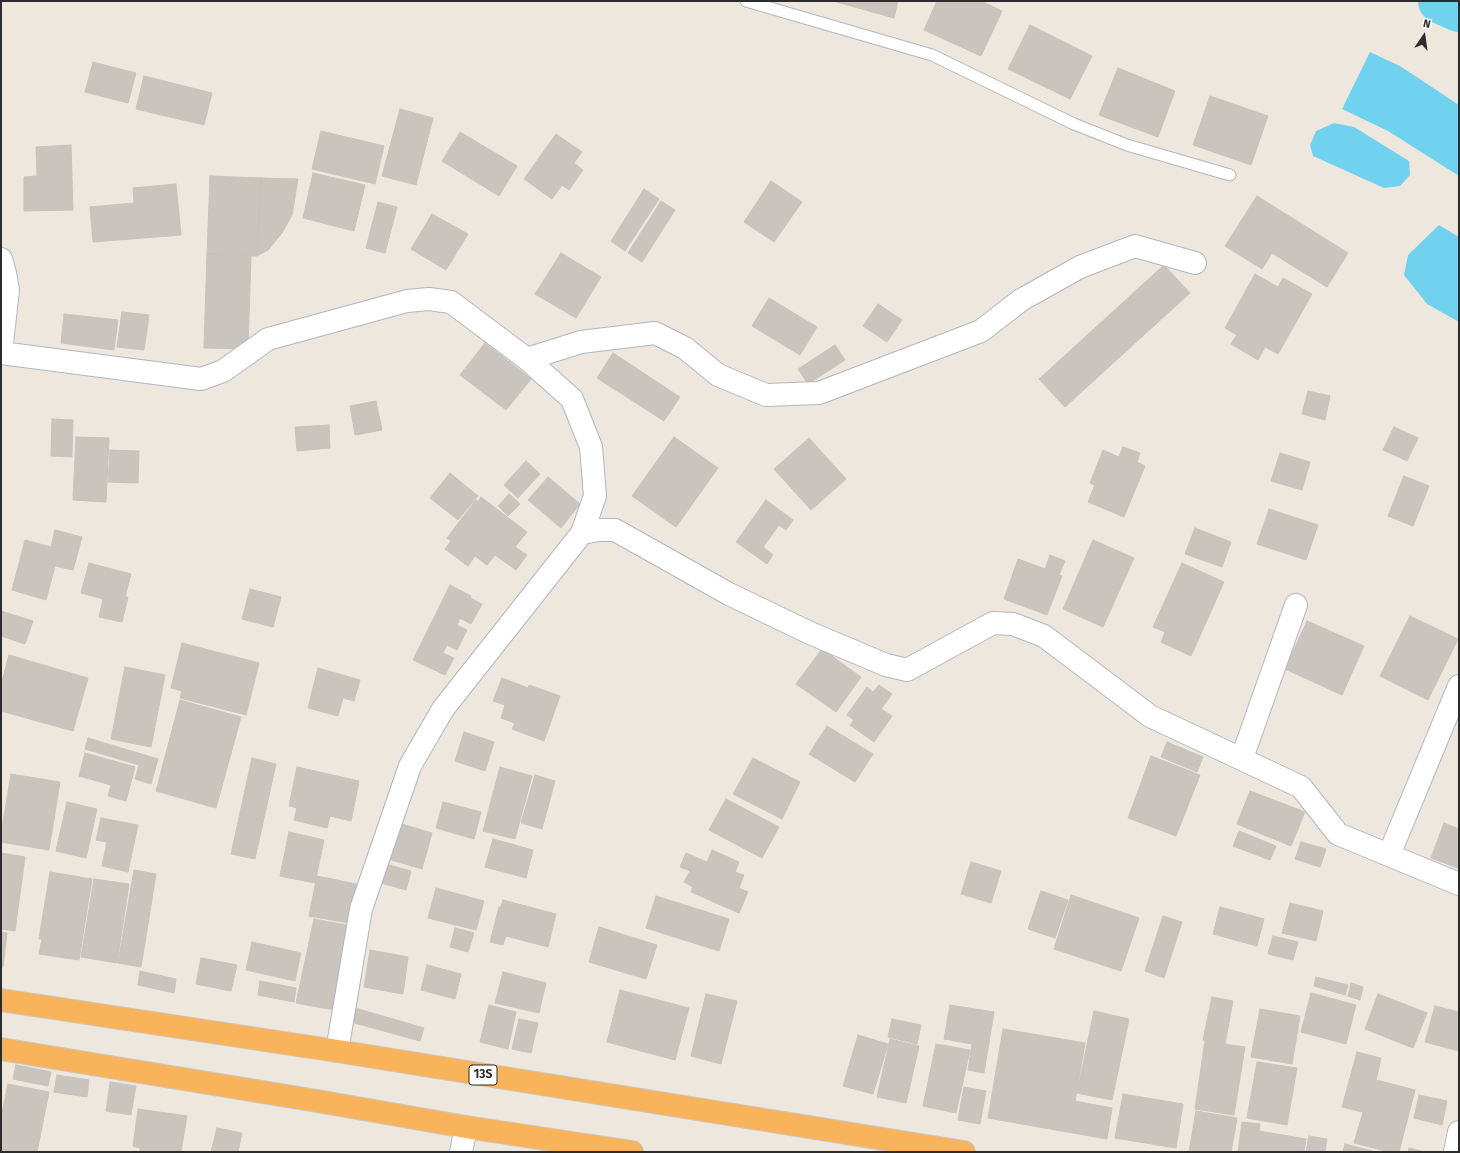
<!DOCTYPE html>
<html>
<head>
<meta charset="utf-8">
<style>
	body { margin:0 }
	#map { position:relative; width:1460px; height:1153px; overflow:hidden; background:#eee7de; font-family:"Fira Sans",sans-serif }
	canvas { display:block }
	.frame { position:absolute; inset:0; border:2px solid #2c2c2c; pointer-events:none }
	.north { position:absolute; left:1404px; top:16px; width:40px; height:40px; -webkit-text-stroke:3px #fff; paint-order:stroke; rotate:13deg; font-size:11px; font-weight:700; line-height:16px; text-align:center; color:#2c2c2c }
	.north::after { content:''; display:block; margin:auto; width:14px; height:18px; background:#2c2c2c; clip-path:polygon(50% 0,100% 100%,50% 72%,0 100%) }
</style>
</head>
<body>
<div id="map">
<canvas width="1460" height="1153"></canvas>
<div class="frame"></div>
<div class="north">N</div>
</div>
<script>
const ctx = document.querySelector('canvas').getContext('2d');
ctx.lineJoin = 'round';
function fillPath(path, color) { ctx.fillStyle = color; ctx.fill(path, 'evenodd'); }
const poly = rows => new Path2D(rows.map(r => 'M' + r).join(''));
function strokePath(path, color, width, dash) { ctx.strokeStyle = color; ctx.lineWidth = width; ctx.lineCap = dash ? 'butt' : 'round'; ctx.setLineDash(dash || []); ctx.stroke(path); }
function write(font, color, halo, rows, align = 'center') {
  ctx.font = font + ' "Fira Sans",sans-serif'; ctx.lineWidth = 4; ctx.setLineDash([]); ctx.textBaseline = 'middle'; ctx.strokeStyle = halo; ctx.fillStyle = color; for (const [text, x, y, turn = 0] of rows) {
    ctx.save(); ctx.translate(x, y); ctx.rotate((+turn || 0) * Math.PI / 180); ctx.textAlign = isNaN(turn) ? turn : align; if (halo) ctx.strokeText(text, 0, 0); ctx.fillText(text, 0, 0); ctx.restore();
  }
}
const water = poly([
	[1370,52,1400,66,1459,105,1459,176,1388,131,1342,109],
	[1334,123,1354,127,1409,161,1410,175,1400,186,1384,188,1313,156,1310,145,1316,131],
	[1439,225,1459,237,1459,322,1427,304,1404,275,1408,255]
]);
const river = poly([
	[1441,1,1459,9]
]);
const building = poly([
	[833,1,898,1,894,18,833,1],
	[937,1,981,1,1002,11,981,56,924,30,937,1],
	[1030,25,1092,56,1070,99,1008,69,1030,25],
	[93,62,136,73,128,103,85,92,93,62],
	[1118,68,1175,91,1158,137,1099,115,1118,68],
	[144,76,212,93,204,125,136,109,144,76],
	[1210,96,1268,116,1251,165,1193,145,1210,96],
	[400,109,433,118,416,185,382,176,400,109],
	[321,131,384,146,375,184,312,169,321,131],
	[460,132,517,166,499,196,442,161,460,132],
	[556,134,582,152,574,163,583,170,569,190,562,185,552,199,524,179,556,134],
	[71,145,73,210,24,211,24,177,37,176,36,147,71,145],
	[313,173,365,185,354,231,303,218,313,173],
	[210,176,261,178,257,256,207,254,210,176],
	[261,178,298,179,292,215,282,233,268,250,257,256,261,178],
	[771,181,802,202,774,242,744,222,771,181],
	[176,184,181,235,93,242,90,207,134,203,133,188,176,184],
	[644,189,659,199,625,251,611,241,644,189],
	[1257,196,1348,253,1327,287,1272,253,1262,269,1225,246,1257,196],
	[661,201,675,210,642,262,628,253,661,201],
	[378,202,397,207,385,253,366,248,378,202],
	[432,214,468,234,446,270,411,249,432,214],
	[561,253,601,277,576,318,535,294,561,253],
	[207,254,251,256,248,349,204,348,207,254],
	[1164,265,1190,293,1065,407,1039,379,1164,265],
	[1255,274,1278,287,1283,278,1312,294,1278,354,1265,347,1258,360,1231,344,1237,335,1225,328,1255,274],
	[769,298,817,327,800,355,752,326,769,298],
	[878,304,902,320,887,342,863,326,878,304],
	[122,312,149,315,144,350,117,347,122,312],
	[64,314,118,320,114,350,61,343,64,314],
	[485,343,531,379,506,410,460,375,485,343],
	[835,345,845,360,808,384,798,369,835,345],
	[613,353,680,397,664,421,597,378,613,353],
	[1308,391,1330,396,1325,420,1302,414,1308,391],
	[376,401,382,430,355,435,350,406,376,401],
	[52,419,73,420,72,457,51,456,52,419],
	[329,425,330,448,297,451,295,427,329,425],
	[1394,427,1418,438,1407,461,1383,450,1394,427],
	[76,437,109,438,106,502,73,500,76,437],
	[674,437,718,468,676,527,632,496,674,437],
	[809,438,846,479,811,510,774,469,809,438],
	[1123,447,1140,453,1137,462,1145,466,1124,517,1088,502,1095,485,1090,483,1103,450,1119,457,1123,447],
	[110,450,139,451,138,483,108,482,110,450],
	[1280,453,1310,462,1302,490,1271,481,1280,453],
	[526,461,540,474,518,498,504,485,526,461],
	[450,473,478,496,458,520,430,498,450,473],
	[1404,476,1429,486,1413,526,1388,516,1404,476],
	[548,477,580,504,561,528,528,500,548,477],
	[509,494,520,504,508,516,498,506,509,494],
	[481,497,527,532,515,547,527,555,516,570,495,555,487,565,475,556,468,566,445,549,451,541,447,538,476,500,477,502,481,497],
	[766,500,793,520,786,530,779,525,763,547,773,555,767,564,736,542,766,500],
	[1269,509,1318,525,1306,560,1257,544,1269,509],
	[1195,528,1231,542,1222,567,1185,554,1195,528],
	[55,530,82,537,73,570,55,566,46,600,12,590,25,540,51,547,55,530],
	[1093,540,1134,558,1103,627,1063,609,1093,540],
	[1050,555,1065,561,1059,575,1062,576,1047,615,1004,599,1018,559,1045,569,1050,555],
	[89,563,131,574,125,597,128,597,122,622,99,617,103,599,81,593,89,563],
	[1182,563,1224,582,1191,656,1161,642,1165,632,1153,627,1182,563],
	[450,585,471,596,470,598,482,604,471,624,460,618,457,625,467,630,457,650,447,645,443,653,454,658,445,675,413,660,450,585],
	[250,589,281,597,273,627,242,619,250,589],
	[1,611,33,621,25,644,1,636,1,611],
	[1410,616,1458,639,1428,700,1380,676,1410,616],
	[1307,621,1364,646,1342,695,1285,669,1307,621],
	[182,643,259,663,246,715,180,698,182,691,171,688,182,643],
	[822,649,861,677,836,712,796,684,822,649],
	[9,655,88,678,73,731,1,711,1,685,9,655],
	[125,667,165,675,151,747,111,739,125,667],
	[318,668,360,680,354,701,343,698,338,716,308,708,318,668],
	[502,678,528,688,529,685,560,696,544,741,512,729,515,723,501,718,505,705,493,701,502,678],
	[879,685,892,694,881,709,892,716,874,742,850,725,854,720,847,715,867,687,873,692,879,685],
	[180,700,241,717,216,808,156,791,180,700],
	[827,726,873,754,855,782,809,754,827,726],
	[464,732,494,742,485,771,455,761,464,732],
	[88,738,158,759,151,784,135,779,139,765,85,749,88,738],
	[1167,742,1203,757,1197,772,1161,757,1167,742],
	[85,753,135,767,126,801,108,796,111,785,79,776,85,753],
	[1151,756,1200,775,1176,836,1128,818,1151,756],
	[252,758,276,764,255,859,231,854,252,758],
	[753,758,800,782,782,819,733,794,753,758],
	[297,767,359,781,351,821,330,816,327,828,294,820,297,808,289,806,297,767],
	[500,767,532,776,515,839,483,831,500,767],
	[11,774,60,782,49,850,1,842,1,834,11,774],
	[535,775,555,781,542,829,521,823,535,775],
	[1250,791,1305,812,1291,846,1237,824,1250,791],
	[726,799,779,827,762,858,709,830,726,799],
	[67,802,97,809,86,858,56,851,67,802],
	[443,802,481,812,474,839,436,828,443,802],
	[101,818,138,825,128,872,102,866,107,842,96,840,101,818],
	[398,823,432,833,422,869,388,859,398,823],
	[1444,823,1459,829,1459,864,1458,868,1431,858,1444,823],
	[1239,831,1276,846,1270,860,1233,846,1239,831],
	[289,832,324,840,315,883,280,876,289,832],
	[493,839,533,850,526,878,485,867,493,839],
	[1301,842,1326,849,1320,867,1295,859,1301,842],
	[712,850,739,862,735,872,744,875,739,888,748,892,739,913,691,892,693,887,684,882,690,871,680,867,686,853,707,862,712,850],
	[1,853,25,857,15,931,1,929,1,853],
	[971,862,1001,871,991,903,961,894,971,862],
	[386,864,411,871,406,890,381,883,386,864],
	[134,870,156,874,141,967,118,963,134,870],
	[50,872,92,879,79,960,39,954,42,939,39,939,50,872],
	[317,876,356,884,349,923,309,916,317,876],
	[94,879,129,884,117,963,81,957,94,879],
	[436,888,484,901,476,930,428,918,436,888],
	[1041,891,1068,900,1055,938,1028,929,1041,891],
	[1071,895,1139,918,1121,971,1054,949,1071,895],
	[656,896,729,919,719,951,646,928,656,896],
	[503,900,556,914,548,947,506,936,503,945,490,942,499,907,501,907,503,900],
	[1290,903,1323,911,1316,941,1282,933,1290,903],
	[1220,907,1264,919,1257,946,1213,934,1220,907],
	[1163,916,1182,922,1164,978,1145,971,1163,916],
	[314,919,351,926,334,1010,296,1003,314,919],
	[599,927,657,945,646,979,589,962,599,927],
	[455,928,474,933,468,952,450,947,455,928],
	[1,932,7,933,3,967,1,967,1,932],
	[1273,936,1298,942,1293,960,1268,954,1273,936],
	[252,942,301,953,295,981,246,970,252,942],
	[370,950,408,957,403,994,364,987,370,950],
	[201,958,237,965,231,991,196,984,201,958],
	[427,965,461,974,455,999,421,990,427,965],
	[140,971,176,979,174,993,138,985,140,971],
	[503,972,546,983,539,1013,495,1003,503,972],
	[1316,977,1348,985,1345,995,1314,986,1316,977],
	[260,981,296,988,294,1002,258,995,260,981],
	[1351,983,1363,987,1360,1000,1348,996,1351,983],
	[620,990,689,1008,675,1060,607,1042,620,990],
	[1311,993,1356,1005,1346,1044,1301,1032,1311,993],
	[706,994,737,1001,721,1064,691,1056,706,994],
	[1378,994,1427,1013,1413,1048,1365,1029,1378,994],
	[1212,997,1233,1001,1225,1044,1203,1040,1212,997],
	[489,1005,516,1012,508,1049,480,1042,489,1005],
	[950,1005,994,1012,984,1073,968,1070,972,1044,944,1039,950,1005],
	[1435,1006,1459,1012,1459,1051,1425,1042,1435,1006],
	[355,1008,424,1028,420,1041,351,1022,355,1008],
	[1260,1009,1300,1016,1292,1064,1251,1057,1260,1009],
	[1094,1011,1129,1019,1112,1100,1077,1093,1094,1011],
	[519,1019,538,1023,531,1053,512,1049,519,1019],
	[892,1019,921,1025,917,1044,888,1037,892,1019],
	[1003,1029,1085,1043,1075,1101,1112,1108,1107,1139,988,1118,1003,1029],
	[858,1035,888,1044,873,1094,843,1086,858,1035],
	[890,1039,919,1046,906,1103,877,1097,890,1039],
	[1205,1041,1245,1047,1234,1115,1195,1109,1205,1041],
	[936,1044,970,1050,956,1113,923,1106,936,1044],
	[1357,1052,1381,1058,1376,1080,1415,1090,1399,1152,1390,1152,1354,1143,1363,1112,1342,1107,1357,1052],
	[1257,1062,1297,1068,1287,1125,1247,1118,1257,1062],
	[16,1065,51,1072,48,1086,13,1079,16,1065],
	[57,1075,89,1080,87,1097,54,1092,57,1075],
	[110,1082,136,1086,131,1115,106,1111,110,1082],
	[8,1084,49,1092,37,1152,1,1152,1,1118,8,1084],
	[964,1087,986,1091,980,1124,958,1120,964,1087],
	[1123,1094,1183,1104,1176,1148,1115,1138,1123,1094],
	[1419,1095,1447,1101,1442,1125,1414,1118,1419,1095],
	[138,1109,187,1116,181,1152,140,1152,140,1148,133,1146,138,1109],
	[1196,1111,1237,1118,1231,1152,1189,1152,1196,1111],
	[1242,1122,1260,1124,1259,1131,1306,1139,1304,1152,1238,1152,1242,1122],
	[217,1128,242,1133,238,1152,211,1152,217,1128],
	[1309,1136,1327,1139,1325,1152,1306,1152,1309,1136],
	[1345,1144,1376,1152,1343,1152,1345,1144],
	[1409,1148,1425,1152,1408,1152,1409,1148]
]);
const service = poly([
	[746,1,932,55,1074,124,1127,145,1230,175]
]);
const minor = poly([
	[1,259,5,273,8,290,1,352],
	[1,353,201,379,223,371,268,339,407,301,429,299,451,302,527,359,572,399,591,447,595,496,582,533,443,709,410,766,361,909,337,1051],
	[527,359,581,342,655,333,685,348,718,375,766,395,819,393,981,331,1021,300,1080,267,1135,246,1195,263],
	[582,533,599,530,615,530,729,594,810,633,886,665,907,670,993,623,1013,624,1044,636,1150,716,1301,787,1338,834,1459,884],
	[1242,758,1296,605],
	[1389,855,1459,686],
	[461,1152,466,1127],
	[1455,1152,1459,1132]
]);
const trunk = poly([
	[1,1000,337,1051,964,1152],
	[1,1049,317,1101,466,1127,632,1152]
]);
const shields = [
	[483,1075,28]
];
const shieldNames = [
	["13S",483,1075]
];
fillPath(water, '#71d2f0');
strokePath(river, '#71d2f0', 46);
fillPath(building, '#c9c4be');
strokePath(building, '#c9c2b8', 1);
strokePath(service, '#b2b5c0', 13);
strokePath(minor, '#b2b5c0', 24);
strokePath(trunk, '#c8c8c8', 24);
strokePath(service, '#fff', 11);
strokePath(minor, '#fff', 22);
strokePath(trunk, '#f9b35b', 22);
for (const [x, y, w] of shields) { const box = new Path2D(); box.roundRect(x - w / 2, y - 10, w, 20, 3); ctx.fillStyle = '#fff'; ctx.fill(box); strokePath(box, '#2c2c2c', 1); }
write('bold 12px', '#2c2c2c', null, shieldNames);
</script>
</body>
</html>
